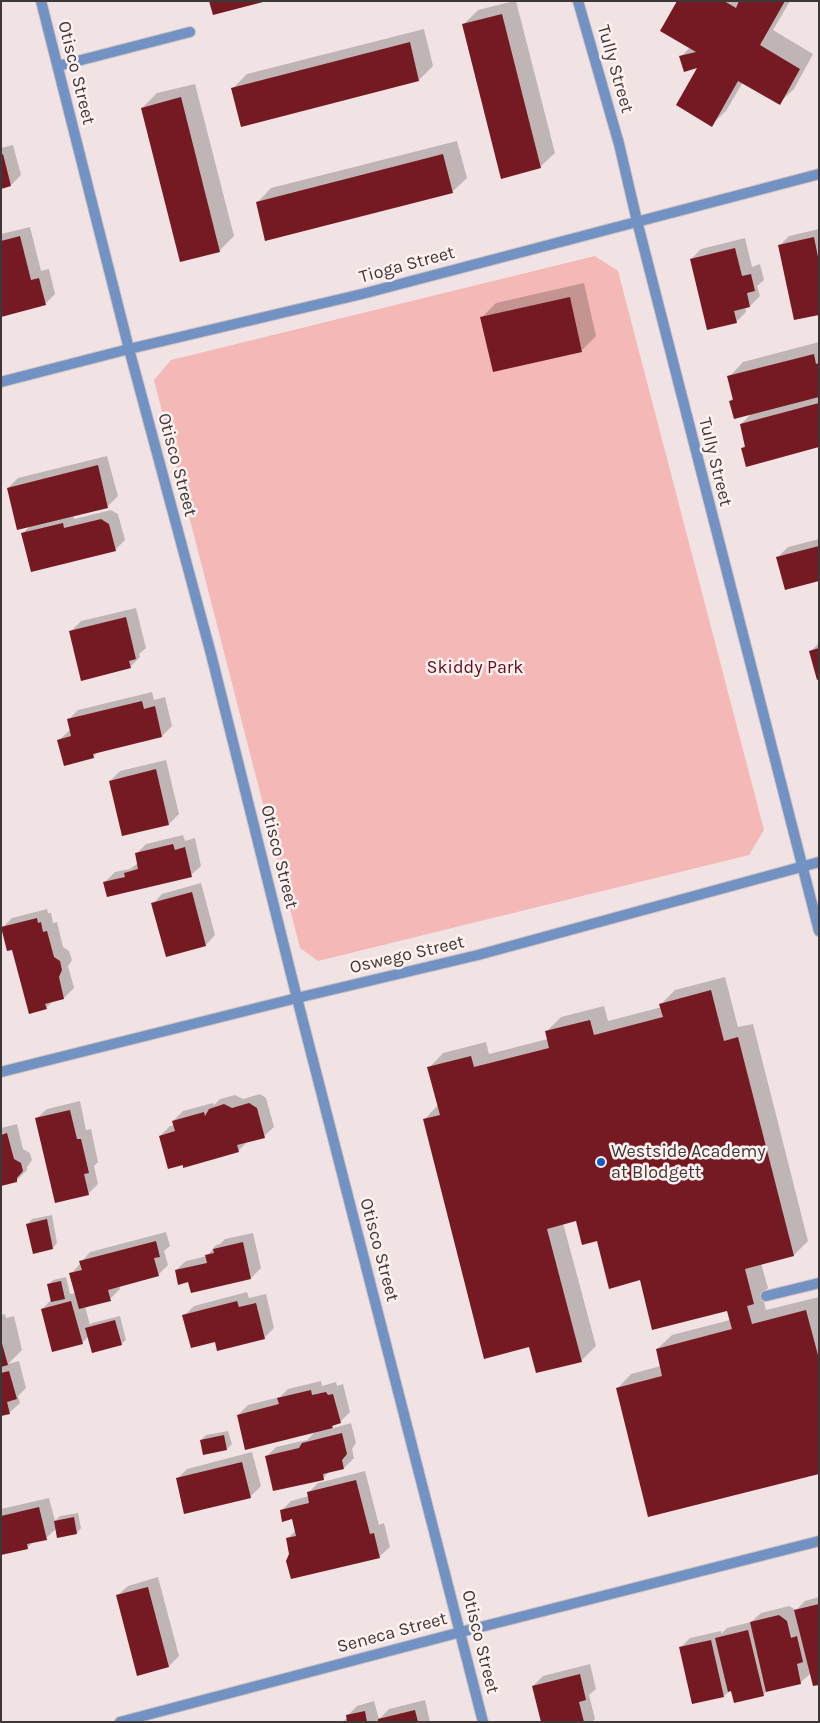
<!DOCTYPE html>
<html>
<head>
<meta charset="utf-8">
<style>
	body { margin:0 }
	#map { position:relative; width:820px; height:1723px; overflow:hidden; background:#f1e3e3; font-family:Karla,sans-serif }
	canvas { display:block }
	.frame { position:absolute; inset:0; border:2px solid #3d3837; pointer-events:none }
</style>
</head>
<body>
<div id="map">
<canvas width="820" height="1723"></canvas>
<div class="frame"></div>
</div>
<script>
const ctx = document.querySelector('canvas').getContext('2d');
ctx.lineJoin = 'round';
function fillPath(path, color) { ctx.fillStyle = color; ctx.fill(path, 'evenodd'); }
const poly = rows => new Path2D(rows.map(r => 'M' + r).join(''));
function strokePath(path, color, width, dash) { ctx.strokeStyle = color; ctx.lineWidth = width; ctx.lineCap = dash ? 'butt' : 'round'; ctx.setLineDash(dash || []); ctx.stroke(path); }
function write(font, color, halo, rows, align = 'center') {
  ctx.font = font + ' Karla,sans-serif'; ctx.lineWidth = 5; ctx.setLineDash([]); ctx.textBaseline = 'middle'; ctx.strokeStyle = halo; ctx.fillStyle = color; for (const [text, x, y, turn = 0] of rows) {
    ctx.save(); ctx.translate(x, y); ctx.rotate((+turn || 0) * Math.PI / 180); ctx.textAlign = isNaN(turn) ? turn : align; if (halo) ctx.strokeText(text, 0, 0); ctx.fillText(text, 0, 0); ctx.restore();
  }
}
const green = poly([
	[595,256,618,271,764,830,749,855,318,961,300,948,154,380,171,360]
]);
const shadow = poly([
	[514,1,516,1,555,153,540,167,463,25,478,10],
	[678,1,790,1,773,30,813,54,794,89,779,103,743,82,726,111,711,125,700,66,681,57,690,47],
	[424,29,433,66,419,80,233,88,247,74],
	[195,84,234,236,219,251,142,108,157,93],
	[457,141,467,178,452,192,257,203,271,188],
	[13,145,21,175,11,185,1,188,1,148],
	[30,227,41,271,49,269,55,294,45,304,1,315,1,234],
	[819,229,819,314,779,246,789,236],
	[745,238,752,267,760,264,764,280,757,286,760,296,750,306,745,307,746,312,736,322,691,259,701,249],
	[584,283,596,336,582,350,494,371,482,317,496,303],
	[819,342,819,446,742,449,746,445,741,424,752,413,730,401,734,397,729,377,743,362],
	[107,456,118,496,108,506,73,515,74,519,111,510,118,514,125,540,115,550,23,533,31,525,8,488,18,478],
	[819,539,819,580,778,557,788,547],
	[136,608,146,648,139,654,140,657,130,667,71,631,81,621],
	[819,643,819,678,811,651],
	[152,692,154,700,165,697,172,726,162,736,99,751,93,757,59,740,70,730,68,720,78,710],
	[166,760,179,814,169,824,110,781,120,771],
	[183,835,185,841,195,838,201,866,191,875,105,882,115,872,130,869,138,863,136,854,146,844],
	[201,883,215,935,206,945,153,904,162,894],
	[47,909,48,913,51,913,53,923,57,922,63,947,69,951,72,960,68,966,74,988,64,998,53,1001,46,1008,2,928,12,918],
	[725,977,738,1027,753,1024,808,1241,794,1255,761,1263,768,1288,762,1294,766,1310,819,1297,819,1472,617,1389,631,1374,661,1366,657,1349,672,1335,730,1320,728,1310,641,1279,576,1220,563,1223,596,1346,582,1360,537,1372,530,1346,424,1120,438,1105,429,1068,443,1053,486,1042,489,1054,548,1039,546,1032,561,1017,604,1006,608,1021,662,1007,661,1004,675,990],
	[260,1094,266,1098,274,1127,264,1136,248,1141,238,1151,160,1136,170,1126,174,1125,173,1121,183,1111,213,1103,214,1105,220,1099,235,1095,243,1099],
	[80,1101,86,1130,91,1129,98,1162,94,1166,98,1184,88,1194,37,1118,47,1109],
	[17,1124,23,1149,30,1153,32,1160,27,1167,27,1170,17,1180,1,1184,1,1128],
	[52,1215,57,1243,53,1248,28,1224,32,1219],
	[166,1232,170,1246,164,1251,168,1265,158,1275,119,1285,120,1289,110,1299,85,1306,90,1325,92,1323,120,1316,126,1340,121,1344,89,1336,82,1343,42,1309,52,1299,48,1285,53,1280,66,1277,70,1294,76,1293,71,1274,90,1252],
	[253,1233,261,1268,251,1278,189,1281,176,1270,186,1261,207,1256,216,1245,220,1244,225,1239],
	[247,1292,249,1298,266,1294,274,1328,264,1338,216,1340,184,1316,194,1306],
	[5,1314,6,1318,14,1316,22,1350,8,1364,19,1361,26,1388,18,1396,20,1403,10,1412,1,1415,1,1315],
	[321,1381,322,1386,336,1382,337,1386,343,1384,350,1412,340,1422,335,1423,330,1429,351,1423,356,1443,352,1449,354,1458,344,1468,330,1471,323,1478,266,1457,276,1447,307,1440,316,1431,238,1415,248,1405,280,1397,288,1389],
	[228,1431,232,1444,227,1449,204,1454,201,1440,206,1435],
	[252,1452,261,1486,251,1496,185,1512,177,1479,187,1469],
	[365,1471,379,1525,384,1523,390,1547,380,1556,291,1578,291,1554,287,1539,296,1530,293,1518,281,1511,291,1501,309,1496,308,1493,318,1483],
	[49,1498,55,1521,60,1516,78,1513,81,1528,77,1533,56,1529,46,1538,33,1542,27,1548,1,1554,1,1509],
	[158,1577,179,1656,169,1666,138,1674,118,1595,128,1586],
	[819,1597,819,1684,811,1673,800,1683,767,1691,763,1695,732,1689,724,1696,680,1648,690,1638,721,1631,721,1634,727,1628,751,1622,761,1613,789,1606,796,1610,805,1601],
	[590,1664,596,1689,589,1695,595,1719,592,1722,542,1722,533,1686,543,1676],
	[425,1700,430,1722,341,1722,348,1718,347,1716,357,1706,374,1701,379,1719,389,1709]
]);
const building = poly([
	[209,1,263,1,263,2,213,15],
	[677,1,724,1,736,8,739,1,785,1,760,45,800,69,780,105,738,81,712,127,676,105,697,68,684,72,679,56,696,52,660,31],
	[502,14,541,168,501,179,462,24],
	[410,42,419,81,241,127,231,88],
	[181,97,220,252,180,262,141,108],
	[3,154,11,186,1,189,1,155],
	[443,154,453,193,265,241,256,202],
	[20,236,31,280,39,278,46,305,1,317,1,241],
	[814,237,819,262,819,315,794,320,778,245],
	[735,248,742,276,751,274,755,291,747,293,750,307,734,311,737,323,707,330,690,259],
	[570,297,582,352,493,372,480,317],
	[814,354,816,364,819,363,819,397,734,419,729,401,733,400,727,376],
	[819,403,819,447,746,467,741,448,745,447,740,424],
	[98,465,108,508,17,530,7,488],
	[101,519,109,524,116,551,31,572,21,533,63,523,64,528],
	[819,546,819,581,785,590,776,557],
	[126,617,136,659,129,661,131,668,81,681,69,631],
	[819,648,819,679,817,680,809,651],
	[142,701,144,709,155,706,162,737,93,754,94,758,64,766,57,740,71,736,67,719],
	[156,769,169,825,122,836,109,781],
	[173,844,175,850,185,847,192,877,107,897,103,882,125,877,124,873,138,869,135,853],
	[192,892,206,946,166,957,151,903],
	[37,918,38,923,41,922,43,932,47,931,54,957,60,961,62,970,59,977,64,999,45,1004,47,1009,29,1014,12,950,7,951,1,927],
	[711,990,724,1041,738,1037,794,1256,745,1269,754,1304,747,1306,752,1324,806,1310,819,1359,819,1474,648,1517,616,1388,662,1376,656,1349,732,1329,727,1311,652,1330,640,1280,609,1289,597,1241,582,1245,576,1221,547,1229,582,1362,536,1373,529,1347,484,1359,423,1119,440,1115,427,1067,471,1056,474,1067,549,1048,545,1031,590,1020,594,1035,663,1017,659,1004],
	[249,1103,257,1108,265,1138,237,1145,239,1152,183,1168,183,1165,168,1169,159,1136,175,1131,172,1121,204,1112,205,1116,209,1109,224,1104,232,1108],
	[70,1110,77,1139,81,1139,89,1173,84,1174,89,1195,55,1203,35,1118],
	[7,1133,14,1159,21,1163,23,1171,17,1178,17,1182,1,1186,1,1135],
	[47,1219,53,1249,33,1254,26,1224],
	[156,1241,160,1257,154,1258,159,1276,108,1290,111,1301,79,1309,69,1273,82,1270,79,1261],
	[243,1242,251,1279,191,1293,188,1282,178,1285,175,1270,207,1263,205,1255,214,1253,213,1249],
	[61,1281,65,1299,51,1302,47,1284],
	[71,1301,83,1344,52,1352,41,1309],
	[237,1301,239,1307,256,1303,265,1339,217,1351,215,1342,191,1348,182,1315],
	[115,1320,122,1345,92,1353,85,1328],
	[1,1340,8,1365,1,1367],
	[9,1371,17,1399,7,1402,10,1414,1,1416,1,1373],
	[311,1390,312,1395,326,1392,328,1395,333,1394,341,1423,332,1426,333,1428,245,1450,237,1415,279,1404,277,1398],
	[342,1433,347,1454,342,1460,344,1469,323,1474,324,1480,273,1491,265,1456,299,1448,302,1443],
	[224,1435,227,1450,203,1455,200,1440],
	[242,1462,251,1498,184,1514,176,1478],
	[356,1480,370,1534,374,1533,380,1558,291,1579,286,1561,289,1554,286,1538,296,1536,292,1519,282,1522,280,1510,309,1503,307,1492],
	[39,1507,47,1540,27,1544,28,1549,1,1555,1,1516],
	[74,1517,77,1534,57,1538,54,1521],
	[148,1587,169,1667,137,1676,116,1595],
	[819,1604,819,1685,813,1686,794,1610],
	[779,1615,787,1621,791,1638,797,1636,803,1662,797,1664,801,1684,766,1692,750,1622],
	[748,1630,764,1696,734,1703,731,1691,728,1692,715,1638],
	[711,1640,724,1697,692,1704,679,1647],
	[580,1674,586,1700,579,1702,584,1722,541,1722,532,1686],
	[415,1710,418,1722,378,1722,378,1719],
	[365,1711,367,1722,347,1722,346,1715]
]);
const service = poly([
	[766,1296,819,1283]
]);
const minor = poly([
	[41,1,129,349,211,654,297,998,483,1722],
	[578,1,619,144,637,221,819,931],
	[58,66,190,32],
	[1,382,129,349,362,294,819,174],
	[1,1072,297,998,478,955,819,862],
	[120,1722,461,1632,819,1541]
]);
const markers = [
	[601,1162,5,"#115dc8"]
];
const streetNames = [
	["Tully Street",615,69,74],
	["Otisco Street",76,73,76],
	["Tioga Street",407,265,-15],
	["Tully Street",715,462,76],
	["Otisco Street",177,465,75],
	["Otisco Street",279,857,76],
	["Oswego Street",407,955,-13],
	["Otisco Street",379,1250,75],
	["Seneca Street",392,1633,-15],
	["Otisco Street",480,1642,76]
];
const parkNames = [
	["Skiddy Park",475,668]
];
const poiNames = [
	["Westside Academy",611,1152],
	["at Blodgett",611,1173]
];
fillPath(green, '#f4b9b7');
fillPath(shadow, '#0003');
fillPath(building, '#751922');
strokePath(service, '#cdc1c1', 12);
strokePath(minor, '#cdc1c1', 12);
strokePath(service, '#7292c4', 10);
strokePath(minor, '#7292c4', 10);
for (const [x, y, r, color] of markers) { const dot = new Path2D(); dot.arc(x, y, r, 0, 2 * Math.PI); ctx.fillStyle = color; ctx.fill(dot); strokePath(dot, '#fef1f0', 2); }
write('18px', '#3d3837', '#fef1f0', streetNames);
write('18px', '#680a18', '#fef1f0', parkNames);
write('18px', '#3d3837', '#fef1f0', poiNames, 'left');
</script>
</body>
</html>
